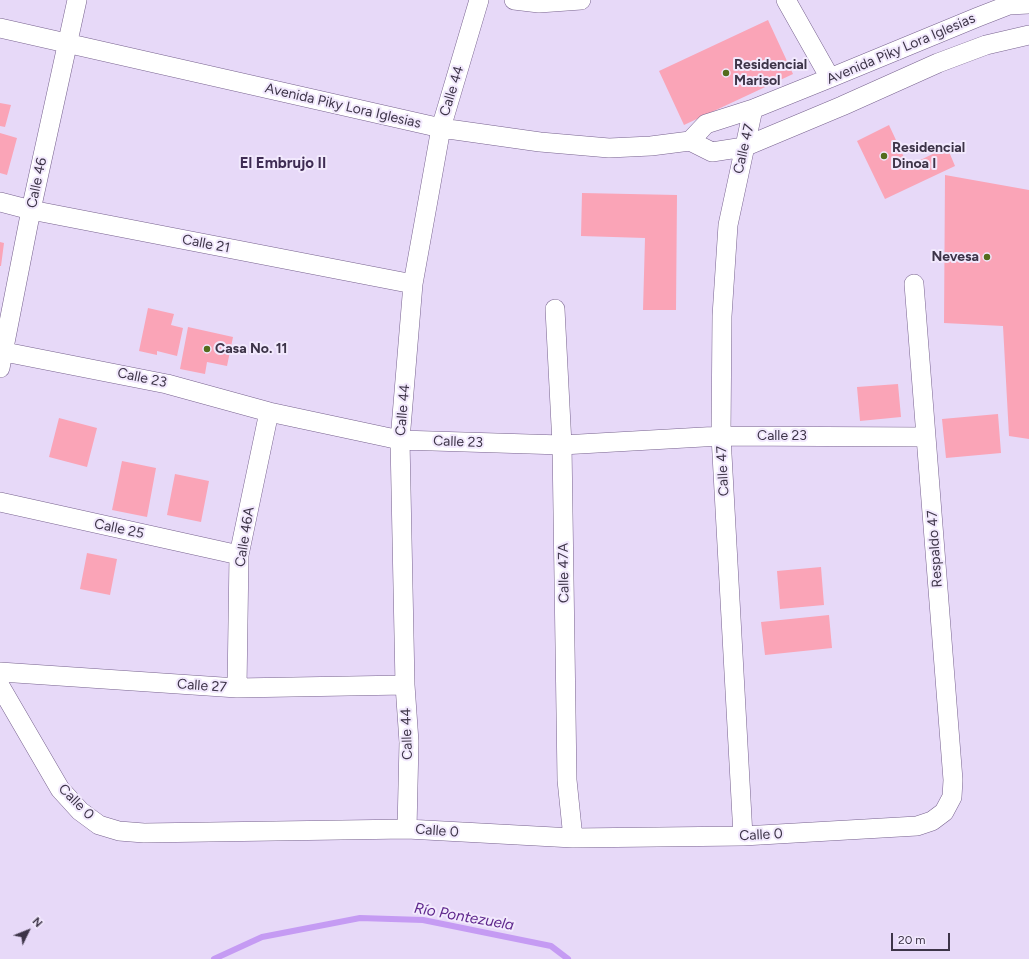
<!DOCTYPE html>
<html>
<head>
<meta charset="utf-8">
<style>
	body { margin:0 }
	#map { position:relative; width:1029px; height:959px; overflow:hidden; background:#e7d9f8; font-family:Figtree,sans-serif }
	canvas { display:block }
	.north { position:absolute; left:8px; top:911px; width:40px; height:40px; -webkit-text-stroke:3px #f2e9fd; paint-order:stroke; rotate:47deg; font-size:11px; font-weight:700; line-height:16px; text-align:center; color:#3d3448 }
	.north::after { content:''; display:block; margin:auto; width:14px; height:18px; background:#3d3448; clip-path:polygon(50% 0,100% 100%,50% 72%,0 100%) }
	.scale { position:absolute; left:891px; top:933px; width:59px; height:18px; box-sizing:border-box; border:2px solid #3d3448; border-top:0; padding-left:5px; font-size:12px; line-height:14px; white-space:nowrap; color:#3d3448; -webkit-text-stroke:3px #f2e9fd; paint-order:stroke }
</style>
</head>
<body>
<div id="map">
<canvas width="1029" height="959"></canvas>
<div class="north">N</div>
<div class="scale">20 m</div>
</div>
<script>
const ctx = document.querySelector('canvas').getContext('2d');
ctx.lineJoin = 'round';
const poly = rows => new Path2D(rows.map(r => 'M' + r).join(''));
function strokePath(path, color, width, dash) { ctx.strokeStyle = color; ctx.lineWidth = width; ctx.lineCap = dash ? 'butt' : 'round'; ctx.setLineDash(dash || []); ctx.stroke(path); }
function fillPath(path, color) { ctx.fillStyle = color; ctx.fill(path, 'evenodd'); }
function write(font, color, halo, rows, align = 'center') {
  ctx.font = font + ' Figtree,sans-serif'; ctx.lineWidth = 4; ctx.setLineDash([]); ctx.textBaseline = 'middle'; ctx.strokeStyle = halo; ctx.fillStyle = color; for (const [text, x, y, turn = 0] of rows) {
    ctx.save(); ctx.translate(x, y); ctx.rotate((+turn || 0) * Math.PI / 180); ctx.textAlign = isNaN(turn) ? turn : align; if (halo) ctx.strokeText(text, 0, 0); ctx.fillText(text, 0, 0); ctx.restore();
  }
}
const stream = poly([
	[214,959,262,937,360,918,423,920,551,946,568,959]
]);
const building = poly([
	[768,20,793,74,684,125,659,71],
	[0,103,11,105,5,127,0,126],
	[889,125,908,166,947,147,955,166,885,199,857,141],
	[0,133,17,138,7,175,0,173],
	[945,175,1029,190,1029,439,1009,436,1003,326,944,323],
	[582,193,677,195,676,310,643,310,645,238,581,236],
	[0,242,4,243,1,266,0,266],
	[148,308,174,314,171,325,183,328,177,356,157,351,157,355,139,351],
	[188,327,233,337,227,366,207,362,205,374,180,369],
	[898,384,901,417,860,421,857,387],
	[998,414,1001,453,946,458,942,419],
	[59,418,97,428,87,467,49,457],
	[122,461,156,468,147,517,112,510],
	[175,474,209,481,201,522,167,515],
	[87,553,117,559,110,595,80,589],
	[821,567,824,605,780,609,777,571],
	[829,615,832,648,765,655,761,622]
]);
const minor = poly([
	[514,0,539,3,581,0],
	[786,0,830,78],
	[0,28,441,128,540,142,609,148,651,146,690,141,712,152,744,147,842,106,938,63,986,45,1029,35],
	[690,141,706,124,753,109,830,78,978,17,1009,5,1029,4],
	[0,202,31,210,413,284],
	[555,309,562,445,567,780,573,838],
	[0,351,167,384,269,412,400,440,562,445,721,436,926,437],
	[0,368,31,210,77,0],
	[0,502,239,555],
	[0,672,237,688,405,685],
	[0,686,60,789,80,811,99,825,119,831,144,833,407,829,573,838,743,836,917,826,932,821,944,812,952,797,953,780,914,284],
	[237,688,239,555,269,412],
	[407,829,409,742,405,685,400,440,413,284,441,128,479,0],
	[743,836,721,436,722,316,728,225,753,109]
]);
const markers = [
	[726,73,4,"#536c1d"],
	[884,156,4,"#536c1d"],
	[987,257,4,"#536c1d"],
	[207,349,4,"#536c1d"]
];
const streetNames = [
	["Avenida Piky Lora Iglesias",901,49,-23],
	["Calle 44",452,91,-73],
	["Avenida Piky Lora Iglesias",343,106,13],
	["Calle 47",744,149,-77],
	["Calle 46",37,183,-78],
	["Calle 21",206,244,11],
	["Calle 23",142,378,12],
	["Calle 44",403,410,-85],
	["Calle 23",782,436],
	["Calle 23",458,442,2],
	["Calle 47",723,471,-93],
	["Calle 25",119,529,12],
	["Calle 46A",245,537,-81],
	["Respaldo 47",935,549,-94],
	["Calle 47A",564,573,-91],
	["Calle 27",202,686,4],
	["Calle 44",407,734,-92],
	["Calle 0",76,802,45],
	["Calle 0",437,831,4],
	["Calle 0",761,835,-3]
];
const poiNames = [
	["Residencial",734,65],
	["Marisol",734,81],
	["Residencial",892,148],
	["Dinoa I",892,164],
	["Nevesa",979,257,"right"],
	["Casa No. 11",215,349]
];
const neighbourhoodNames = [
	["El Embrujo II",283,164]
];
const waterNames = [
	["Río Pontezuela",464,917,10]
];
strokePath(stream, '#c59bf3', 6);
fillPath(building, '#faa4b7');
strokePath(minor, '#77628e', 20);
strokePath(minor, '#fff', 19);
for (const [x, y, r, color] of markers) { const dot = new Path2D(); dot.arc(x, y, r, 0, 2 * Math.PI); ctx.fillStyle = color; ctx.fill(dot); strokePath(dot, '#f2e9fd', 1.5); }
write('14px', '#3d3448', '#f2e9fd', streetNames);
write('bold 14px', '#3d3448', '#f2e9fd', poiNames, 'left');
write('bold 15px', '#3f2c54', '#f2e9fd', neighbourhoodNames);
write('italic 15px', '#5d258b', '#f2e9fd', waterNames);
</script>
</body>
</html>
